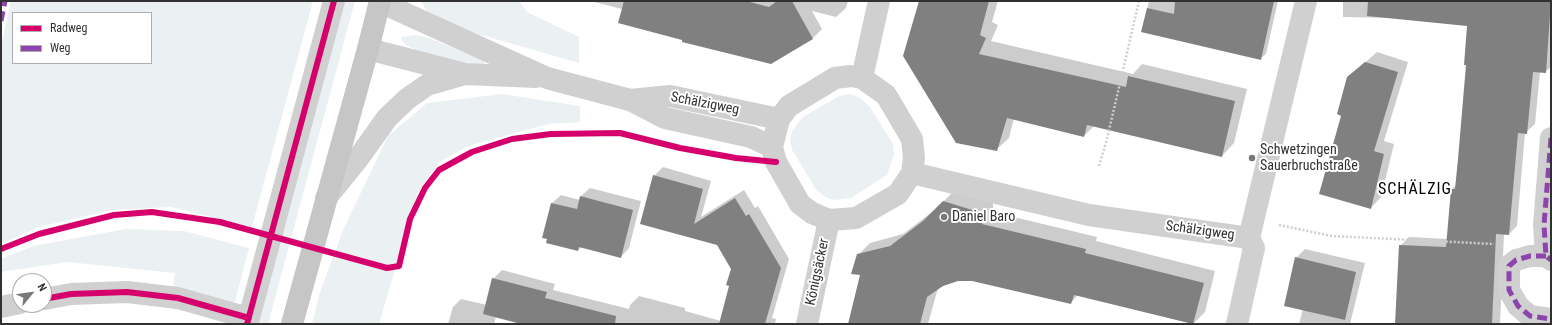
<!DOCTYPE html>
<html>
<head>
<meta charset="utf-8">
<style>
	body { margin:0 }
	#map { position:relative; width:1552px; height:325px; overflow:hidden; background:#fff; font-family:"Roboto Condensed",sans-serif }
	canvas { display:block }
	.frame { position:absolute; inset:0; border:2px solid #313131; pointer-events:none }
	.legend { position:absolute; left:12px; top:12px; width:140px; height:52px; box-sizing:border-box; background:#fff; border:1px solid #adadad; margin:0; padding:5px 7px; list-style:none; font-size:12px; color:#313131 }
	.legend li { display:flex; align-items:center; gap:8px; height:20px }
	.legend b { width:20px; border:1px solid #adadad }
	.north { position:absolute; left:12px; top:273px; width:40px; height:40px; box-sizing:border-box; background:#fff; border:1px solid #adadad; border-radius:50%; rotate:61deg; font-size:11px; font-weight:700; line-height:16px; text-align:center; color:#313131 }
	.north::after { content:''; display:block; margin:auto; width:14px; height:18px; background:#797979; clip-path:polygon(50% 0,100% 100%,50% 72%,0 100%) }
</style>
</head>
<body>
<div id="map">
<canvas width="1552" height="325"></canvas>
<div class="frame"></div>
<ul class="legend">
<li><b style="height:5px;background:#d6006c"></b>Radweg</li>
<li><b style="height:5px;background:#8e44ad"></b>Weg</li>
</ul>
<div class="north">N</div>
</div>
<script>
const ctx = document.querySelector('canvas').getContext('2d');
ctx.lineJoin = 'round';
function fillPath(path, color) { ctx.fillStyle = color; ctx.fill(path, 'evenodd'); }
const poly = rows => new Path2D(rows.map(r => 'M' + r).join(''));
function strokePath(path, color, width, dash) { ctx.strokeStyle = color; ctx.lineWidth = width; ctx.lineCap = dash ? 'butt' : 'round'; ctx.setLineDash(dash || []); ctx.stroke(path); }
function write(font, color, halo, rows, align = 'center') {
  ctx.font = font + ' "Roboto Condensed",sans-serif'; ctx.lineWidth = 4; ctx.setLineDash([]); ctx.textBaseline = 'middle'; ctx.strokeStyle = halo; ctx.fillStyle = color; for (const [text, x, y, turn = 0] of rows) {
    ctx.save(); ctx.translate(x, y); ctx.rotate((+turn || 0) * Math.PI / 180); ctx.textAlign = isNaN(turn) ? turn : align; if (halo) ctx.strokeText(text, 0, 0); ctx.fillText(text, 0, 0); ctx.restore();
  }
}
const green = poly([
	[11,1,313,1,252,227,171,207,112,210,39,227,1,244,1,46],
	[13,13,151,13,151,63,13,63],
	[336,1,355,1,268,324,250,324],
	[421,1,519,1,527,12,579,37,579,63,471,32,428,13],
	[416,35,429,38,483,60,485,62,482,65,427,56,406,45,401,39,402,37],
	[502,94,580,106,580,122,549,124,468,146,439,162,417,194,379,324,312,324,319,295,343,230,388,136,427,103],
	[850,94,859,97,870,107,893,144,894,155,887,175,851,198,834,200,827,198,817,191,792,150,790,140,792,131,803,117,839,96],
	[126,229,184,231,249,248,235,302,221,305,172,293,175,273,67,262,1,272,1,259,33,246]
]);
const shadow = poly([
	[590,1,848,1,846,8,836,17,812,11,822,29,813,38,771,63,684,39,622,9],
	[920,1,998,1,992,22,998,25,991,41,1133,74,1142,64,1247,89,1234,143,1222,156,1094,126,1084,136,1014,118,1009,138,996,150],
	[1149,1,1278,1,1266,54,1261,58,1142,32],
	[1343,1,1551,1,1551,67,1545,72,1540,72,1535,124,1525,133,1517,226,1509,234,1504,234,1500,324,1503,324,1396,324,1400,246,1409,237,1448,239,1452,189,1456,185,1467,65,1468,25,1393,18,1343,17],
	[1377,52,1408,62,1384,141,1394,144,1381,197,1371,208,1342,115,1349,77],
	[663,167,711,181,701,217,744,190,755,208,758,206,789,259,772,318,776,319,775,324,525,324,496,317,494,324,448,324,453,307,461,299,487,305,493,279,502,270,555,284,553,290,629,309,630,305,639,296,685,308,685,311,721,321,730,285,732,268,718,244,641,223,654,176],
	[590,188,641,201,629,248,621,257,582,247,578,250,544,237,552,203,561,195,580,200,581,196],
	[956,189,993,201,993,212,1097,237,1096,241,1215,271,1205,312,1193,324,1078,295,1071,303,972,280,958,280,938,288,928,324,849,324,861,274,858,255,870,243,903,234,936,209],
	[1305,249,1365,263,1350,324,1299,324,1303,309,1296,258]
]);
const building = poly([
	[624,1,746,1,769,7,777,1,792,1,813,39,771,64,682,42,682,40,618,23],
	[919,1,989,1,980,35,986,38,979,54,1126,87,1128,76,1235,101,1222,157,1087,125,1084,137,1007,118,997,151,956,143,903,56],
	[1175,1,1274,1,1261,60,1141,32,1147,8,1174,14],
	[1368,1,1551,1,1546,73,1533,72,1527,134,1518,133,1509,235,1496,234,1492,324,1395,324,1399,245,1446,247,1451,189,1455,189,1458,159,1466,65,1464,65,1467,26,1367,16],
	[1365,62,1398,72,1374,151,1384,154,1371,209,1319,194,1341,116,1337,114,1347,77],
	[653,175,703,189,694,224,735,198,746,216,749,214,781,268,765,324,719,324,729,286,726,285,731,269,717,245,640,224],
	[580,196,633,210,621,258,579,247,578,251,546,243,547,239,542,238,551,203,577,209],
	[943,201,982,213,982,224,1086,249,1085,253,1204,283,1193,324,1074,295,1071,304,972,281,958,281,943,286,927,297,920,324,848,324,860,275,851,274,857,254,890,246,923,221],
	[1295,257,1356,272,1345,320,1284,306],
	[492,278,547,292,545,298,616,316,615,324,521,324,483,314]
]);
const path = poly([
	[1099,166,1107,139,1139,1],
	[1279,225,1332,236,1494,244]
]);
const minor = poly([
	[380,2,547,78,630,100,665,118,751,137,772,147],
	[368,49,465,74,536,77],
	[851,76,862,78,886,95,912,139,914,158,912,173,898,194,856,218,829,220,812,213,800,204,776,162,772,147,779,119,789,106,835,78,851,76],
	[862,78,879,1],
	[630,100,670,96,779,119],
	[1551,138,1544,225,1546,256,1551,260],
	[912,173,1089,215,1249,238],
	[326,198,357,160,387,118,407,99,427,85,465,74],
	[1249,238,1306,1],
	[1546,256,1530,256,1516,260,1509,266,1509,290,1518,306,1530,316,1551,319],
	[44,299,71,294,127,292,178,298,249,318,334,1],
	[1,307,20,303],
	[807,324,829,220],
	[1237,324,1254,248,1249,238]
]);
const major = poly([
	[292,324,368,49,380,1]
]);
const quiet = poly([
	[1,21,5,1],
	[1551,138,1544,225,1546,256,1551,260],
	[1546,256,1530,256,1516,260,1509,266,1509,290,1518,306,1530,316,1551,319]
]);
const cycleway = poly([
	[1,249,39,234,114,215,152,212,220,222,387,268,399,266,410,219,425,188,439,170,472,152,512,139,551,134,620,133,680,148,736,158,776,162],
	[44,299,71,294,127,292,178,298,249,318],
	[247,324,334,1]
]);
const markers = [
	[1252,158,4,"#797979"],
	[944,217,4,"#797979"]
];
const streetNames = [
	["Schälzigweg",705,104,11],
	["Schälzigweg",1200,231,8],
	["Königsäcker",818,272,-78]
];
const poiNames = [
	["Schwetzingen",1260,150],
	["Sauerbruchstraße",1260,166],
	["Daniel Baro",952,217]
];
const quarterNames = [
	["SCHÄLZIG",1415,190]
];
fillPath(green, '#ebf1f2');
fillPath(shadow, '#0003');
fillPath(building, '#808080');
strokePath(path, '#cecece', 2.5, [2, 2]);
strokePath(minor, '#d0d0d0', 22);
strokePath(major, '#c6c6c6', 22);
strokePath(quiet, '#8e44ad', 5, [10, 5]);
strokePath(cycleway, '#d6006c', 6);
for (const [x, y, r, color] of markers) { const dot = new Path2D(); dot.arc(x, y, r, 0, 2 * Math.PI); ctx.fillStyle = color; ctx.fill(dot); strokePath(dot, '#fff', 1.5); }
write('14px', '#313131', '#fff', streetNames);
write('14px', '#313131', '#fff', poiNames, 'left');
ctx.letterSpacing = '1px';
write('16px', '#000', '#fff', quarterNames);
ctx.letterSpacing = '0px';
</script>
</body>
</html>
